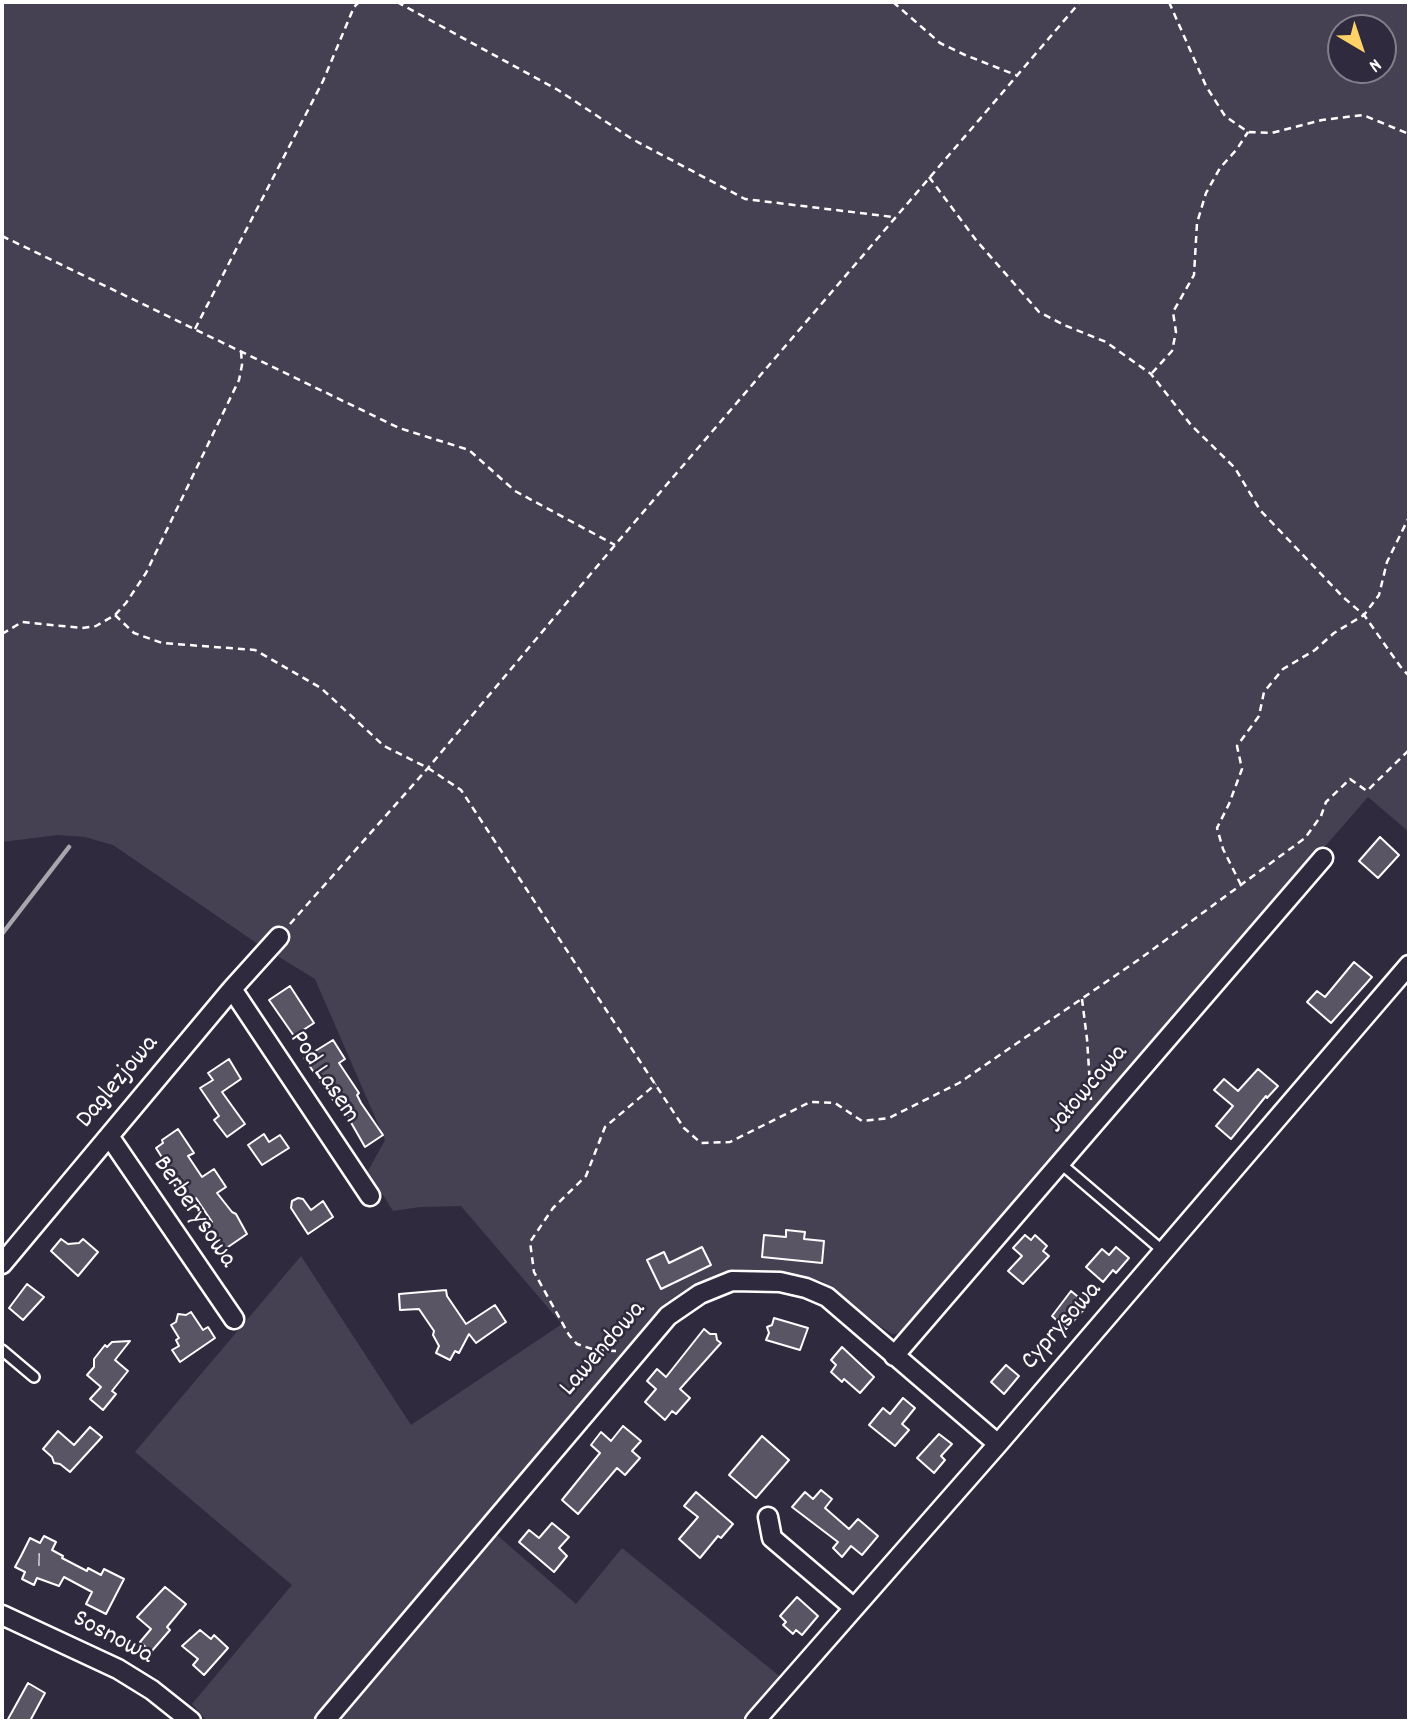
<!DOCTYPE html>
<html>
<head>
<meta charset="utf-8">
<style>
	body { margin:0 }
	#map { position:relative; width:1411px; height:1723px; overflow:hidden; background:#2f2a3d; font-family:Dekko,sans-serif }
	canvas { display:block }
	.frame { position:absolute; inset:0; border:4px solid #fff; pointer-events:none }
	.north { position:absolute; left:1327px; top:14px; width:70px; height:70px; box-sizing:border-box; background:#2f2a3d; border:2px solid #827f8b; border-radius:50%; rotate:141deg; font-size:19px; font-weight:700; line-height:28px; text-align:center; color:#fff }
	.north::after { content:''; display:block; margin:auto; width:24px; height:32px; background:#ffd166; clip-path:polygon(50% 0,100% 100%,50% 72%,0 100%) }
</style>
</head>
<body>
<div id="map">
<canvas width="1411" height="1723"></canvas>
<div class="frame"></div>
<div class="north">N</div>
</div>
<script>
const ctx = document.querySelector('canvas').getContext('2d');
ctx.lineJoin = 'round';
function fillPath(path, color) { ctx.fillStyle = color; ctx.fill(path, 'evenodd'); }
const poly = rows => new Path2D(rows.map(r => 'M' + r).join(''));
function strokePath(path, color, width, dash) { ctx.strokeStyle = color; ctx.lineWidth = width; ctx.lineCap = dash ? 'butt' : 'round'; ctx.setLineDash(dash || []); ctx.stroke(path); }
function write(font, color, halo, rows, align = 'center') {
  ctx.font = font + ' Dekko,sans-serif'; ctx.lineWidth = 5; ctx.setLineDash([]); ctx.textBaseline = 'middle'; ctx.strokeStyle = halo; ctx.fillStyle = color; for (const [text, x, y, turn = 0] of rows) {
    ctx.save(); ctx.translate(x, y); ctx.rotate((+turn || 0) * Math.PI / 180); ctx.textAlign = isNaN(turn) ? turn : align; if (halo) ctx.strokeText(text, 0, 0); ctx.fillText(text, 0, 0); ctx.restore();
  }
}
const green = poly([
	[2,2,1409,2,1409,832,1368,797,902,1333,892,1334,880,1326,822,1281,734,1269,684,1292,647,1328,482,1522,576,1604,622,1548,783,1679,747,1721,207,1721,192,1704,292,1585,135,1452,301,1256,411,1425,562,1324,461,1206,420,1207,393,1211,368,1171,385,1140,315,979,258,944,113,845,85,837,58,835,2,842],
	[1341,28,1383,28,1383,70,1341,70]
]);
const stream = poly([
	[2,934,69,847]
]);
const building = poly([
	[1380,837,1399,855,1378,878,1359,861,1380,837],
	[1354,962,1372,977,1331,1023,1307,1002,1317,991,1325,997,1354,962],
	[290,986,314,1023,294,1036,269,1000,290,986],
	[333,1040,345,1059,339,1063,359,1093,357,1095,361,1103,383,1135,365,1147,341,1105,338,1107,304,1058,333,1040],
	[229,1059,241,1079,222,1092,245,1124,227,1137,214,1120,219,1116,200,1088,213,1080,208,1073,229,1059],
	[1258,1069,1278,1086,1267,1098,1266,1096,1231,1139,1216,1126,1233,1106,1214,1090,1224,1079,1238,1091,1258,1069],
	[178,1129,194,1153,188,1156,202,1177,214,1169,226,1187,217,1193,232,1212,236,1214,247,1234,225,1249,208,1225,212,1222,196,1198,187,1204,159,1161,163,1159,156,1148,163,1143,162,1140,178,1129],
	[264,1134,269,1142,280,1135,289,1148,262,1165,248,1145,264,1134],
	[298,1198,303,1199,311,1210,323,1201,333,1217,308,1234,291,1208,292,1201,298,1198],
	[786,1230,805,1232,804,1239,824,1241,822,1263,762,1257,764,1235,786,1237,786,1230],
	[1025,1235,1031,1240,1035,1235,1047,1246,1043,1251,1049,1256,1023,1284,1008,1271,1022,1256,1013,1248,1025,1235],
	[61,1239,68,1244,79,1243,83,1239,98,1252,78,1276,51,1251,61,1239],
	[702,1247,711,1265,661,1289,647,1260,664,1252,669,1263,702,1247],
	[1116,1247,1129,1258,1116,1273,1113,1270,1103,1282,1086,1267,1102,1249,1109,1255,1116,1247],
	[27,1284,44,1297,23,1320,9,1308,27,1284],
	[446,1290,447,1296,466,1324,495,1305,506,1322,476,1343,469,1334,459,1353,455,1351,450,1360,436,1353,439,1346,433,1335,434,1331,419,1309,400,1310,399,1294,446,1290],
	[1071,1291,1088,1305,1066,1329,1052,1316,1071,1291],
	[191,1312,203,1330,208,1327,215,1338,180,1362,172,1350,179,1346,176,1340,179,1338,171,1325,176,1322,178,1314,186,1315,191,1312],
	[774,1318,808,1328,800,1350,766,1340,769,1333,767,1327,772,1325,774,1318],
	[704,1329,710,1334,716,1334,717,1340,721,1343,680,1389,690,1398,676,1414,672,1411,665,1420,645,1402,656,1389,647,1381,657,1369,666,1377,704,1329],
	[130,1341,115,1360,128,1371,112,1391,116,1394,103,1410,90,1399,101,1387,87,1375,94,1367,94,1359,105,1345,107,1347,112,1342,130,1341],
	[842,1347,874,1377,860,1393,844,1379,842,1382,831,1372,836,1365,831,1360,842,1347],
	[1006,1365,1019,1376,1004,1394,991,1382,1006,1365],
	[903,1398,915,1408,902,1424,909,1430,895,1446,869,1425,883,1408,890,1414,903,1398],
	[623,1426,641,1441,632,1451,640,1458,625,1475,617,1468,578,1514,562,1500,600,1453,591,1445,601,1432,611,1441,623,1426],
	[90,1427,102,1437,70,1472,60,1464,54,1463,52,1457,43,1449,58,1431,74,1445,90,1427],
	[939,1434,952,1444,941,1456,945,1460,934,1473,917,1458,939,1434],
	[762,1436,789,1460,756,1498,729,1475,762,1436],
	[821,1490,832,1499,825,1508,849,1529,858,1519,878,1536,862,1555,851,1546,842,1557,833,1548,838,1542,792,1507,805,1492,813,1499,821,1490],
	[696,1492,733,1524,721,1538,718,1536,700,1558,679,1539,698,1517,684,1506,696,1492],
	[552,1523,569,1537,559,1548,567,1556,554,1572,519,1542,529,1530,539,1538,552,1523],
	[44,1536,56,1542,52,1550,63,1556,62,1558,87,1571,88,1568,101,1575,104,1569,124,1579,106,1614,86,1604,92,1592,64,1577,59,1586,37,1578,34,1585,22,1579,25,1572,15,1567,21,1556,30,1538,40,1543,44,1536],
	[165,1587,186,1604,167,1627,170,1630,151,1652,140,1642,151,1629,137,1617,165,1587],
	[797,1597,818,1616,802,1635,796,1630,793,1634,783,1625,786,1622,780,1616,797,1597],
	[200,1630,211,1639,214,1635,228,1648,204,1675,193,1665,198,1659,182,1646,200,1630],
	[28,1683,45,1693,30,1721,7,1721,28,1683]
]);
const path = poly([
	[397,2,558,90,632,139,745,199,893,217],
	[893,2,940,43,965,55,1016,75],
	[1169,2,1206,86,1225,116,1248,132,1272,133,1322,120,1363,115,1409,134],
	[929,177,976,240,1039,312,1064,325,1106,342,1151,374,1191,425,1235,468,1260,510,1343,597,1364,615,1400,666,1409,676],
	[2,236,399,428,469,450,515,491,615,545],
	[195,329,323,81,354,7,359,2],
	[1152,373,1172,351,1176,332,1173,312,1194,275,1197,223,1206,193,1220,168,1237,149,1248,132],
	[115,615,134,633,162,643,255,650,321,688,384,746,428,768,461,790,684,1128,701,1143,730,1142,810,1102,835,1103,862,1121,889,1118,959,1083,1141,958,1305,838,1321,816,1326,802,1350,779,1367,791,1409,750],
	[2,634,22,622,82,628,96,626,115,615,126,603,146,573,239,380,242,365,241,351],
	[1241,885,1223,849,1217,828,1229,804,1242,769,1237,746,1259,716,1264,692,1283,669,1315,650,1334,633,1364,615,1379,595,1387,562,1409,517],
	[290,924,428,768,615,545,1080,2],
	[1082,999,1087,1039,1091,1100],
	[616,1351,595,1350,577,1344,569,1335,534,1272,530,1242,553,1208,586,1176,605,1127,656,1084]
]);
const service = poly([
	[1060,1163,1163,1251],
	[2,1350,34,1377]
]);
const minor = poly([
	[232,989,370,1196],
	[109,1136,234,1319],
	[2,1264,232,989,279,937],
	[894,1356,1323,858],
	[768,1517,772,1538,853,1607],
	[2,1615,118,1669,152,1690,191,1721],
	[325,1721,668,1316,700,1294,732,1281,780,1282,806,1288,827,1297,998,1444],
	[755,1721,998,1444,1409,965]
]);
const numberNames = [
	["1",39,1563]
];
const streetNames = [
	["Pod Lasem",323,1078,56],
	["Daglezjowa",119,1083,-50],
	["Jałowcowa",1089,1090,-49],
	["Berberysowa",193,1213,56],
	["Cyprysowa",1063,1327,-49],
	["Lawendowa",604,1350,-49],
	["Sosnowa",112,1639,28]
];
fillPath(green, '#464152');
strokePath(stream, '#a7a6ad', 4.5);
fillPath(building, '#595564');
strokePath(building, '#fff', 2);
strokePath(service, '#fff', 14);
strokePath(minor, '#fff', 23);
strokePath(path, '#fff', 2.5, [7, 5]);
strokePath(service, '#2f2a3d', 9);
strokePath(minor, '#2f2a3d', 18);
write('23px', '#d6d4d8', null, numberNames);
write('26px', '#fff', '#2f2a3d', streetNames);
</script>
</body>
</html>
